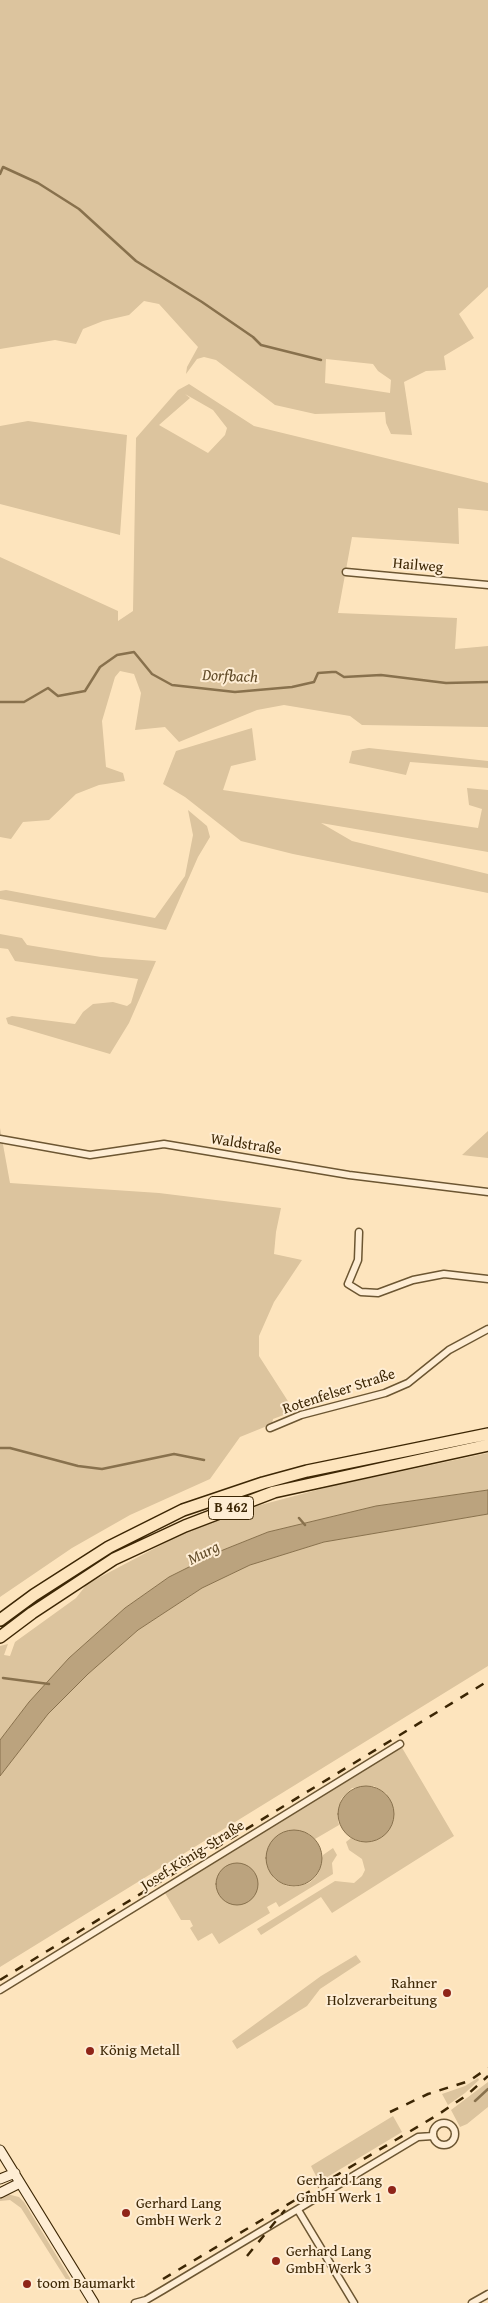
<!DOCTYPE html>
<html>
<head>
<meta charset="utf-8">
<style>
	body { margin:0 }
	canvas { display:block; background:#fde4bd }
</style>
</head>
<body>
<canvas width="488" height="2303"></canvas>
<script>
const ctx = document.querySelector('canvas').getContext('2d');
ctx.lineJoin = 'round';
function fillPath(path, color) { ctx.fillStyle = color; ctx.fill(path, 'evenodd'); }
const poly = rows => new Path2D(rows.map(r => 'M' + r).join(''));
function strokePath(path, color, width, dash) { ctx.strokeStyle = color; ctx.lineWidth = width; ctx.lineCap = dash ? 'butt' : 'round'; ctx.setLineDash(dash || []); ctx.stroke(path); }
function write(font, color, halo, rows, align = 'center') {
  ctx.font = font + ' "Gentium Book Plus",serif'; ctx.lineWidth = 4; ctx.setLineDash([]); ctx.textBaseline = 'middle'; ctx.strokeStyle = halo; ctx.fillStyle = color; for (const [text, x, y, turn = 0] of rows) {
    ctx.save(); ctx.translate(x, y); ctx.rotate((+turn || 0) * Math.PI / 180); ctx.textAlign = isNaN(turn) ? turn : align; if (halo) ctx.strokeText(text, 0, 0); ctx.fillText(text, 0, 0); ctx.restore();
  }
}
const green = poly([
	[0,0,488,0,488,287,459,314,474,338,444,356,446,370,426,371,404,382,412,435,391,434,386,423,385,412,315,414,275,405,216,360,204,357,197,359,186,374,187,367,198,347,159,304,144,301,129,315,103,321,83,329,76,344,55,340,0,349],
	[326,359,373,364,378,371,391,380,390,393,325,383],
	[189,384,254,426,488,483,488,511,458,508,459,544,352,537,338,613,457,618,455,649,488,646,488,727,362,725,350,716,284,705,257,710,179,742,165,727,135,730,141,693,134,674,120,671,115,677,102,721,106,767,123,773,125,781,99,785,76,794,49,820,23,822,11,839,0,837,0,557,118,611,118,621,133,611,136,438,178,390],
	[185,394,213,410,227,428,225,435,208,453,159,425,190,398],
	[28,421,127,435,120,535,0,504,0,426],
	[252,728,256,760,231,766,223,790,478,828,482,809,469,805,467,788,488,790,488,852,321,823,352,841,488,874,488,893,293,854,241,841,185,797,163,784,176,751],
	[369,748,488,761,488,768,410,762,406,775,349,763,352,751],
	[188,810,207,826,210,837,198,857,166,930,0,899,0,891,6,890,155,918,185,876,193,835],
	[0,934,22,938,27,945,101,957,156,961,129,1023,110,1054,8,1024,6,1018,12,1016,75,1024,83,1012,93,1004,113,1002,127,1006,131,1003,138,979,15,961,8,949,0,948],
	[0,1128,10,1183,159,1193,281,1208,276,1232,274,1254,302,1260,274,1302,259,1336,259,1356,293,1409,289,1413,273,1419,272,1424,240,1437,210,1479,130,1515,72,1548,0,1597],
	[488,1131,488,1158,462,1155],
	[488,1453,488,1490,376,1506,268,1532,223,1550,169,1577,125,1608,69,1658,29,1702,0,1740,0,1646,8,1644,4,1655,10,1656,15,1642,76,1598,87,1584,178,1536,238,1511,332,1486],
	[488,1514,488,1666,0,1967,0,1776,48,1714,88,1674,138,1630,202,1588,250,1565,324,1542],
	[401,1746,454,1836,332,1913,321,1897,261,1935,257,1929,335,1881,354,1883,362,1876,365,1870,362,1859,349,1850,346,1842,351,1838,357,1841,387,1794,374,1786,352,1788,341,1799,338,1820,339,1825,315,1839,308,1833,267,1851,267,1866,274,1879,287,1886,295,1887,309,1883,315,1878,319,1872,323,1855,333,1848,337,1855,332,1863,333,1874,279,1907,276,1902,267,1907,270,1913,219,1944,212,1933,198,1941,190,1928,193,1926,190,1920,181,1920,165,1893],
	[356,1955,361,1962,320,1989,307,2006,237,2049,232,2041,321,1976],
	[478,2078,479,2080,465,2093,448,2105,442,2094,465,2086],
	[488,2082,488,2107,467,2124,460,2127,451,2110],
	[393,2116,402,2132,319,2182,311,2166],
	[7,2194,19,2197,24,2202,70,2278,69,2284,21,2208,10,2200,0,2201,0,2197]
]);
const water = poly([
	[488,1490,488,1514,324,1542,250,1565,202,1588,138,1630,88,1674,48,1714,0,1776,0,1740,29,1702,69,1658,125,1608,169,1577,223,1550,268,1532,376,1506,488,1490],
	'338 1814a28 28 0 1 1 56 0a28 28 0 1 1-56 0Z',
	'266 1858a28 28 0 1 1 56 0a28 28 0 1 1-56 0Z',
	'216 1884a21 21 0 1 1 42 0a21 21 0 1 1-42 0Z'
]);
const stream = poly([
	[0,174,3,167,38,183,79,209,136,261,202,302,253,337,261,345,321,360],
	[0,702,24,702,48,688,58,696,85,691,100,667,117,655,134,652,152,674,172,685,235,692,292,687,314,682,318,673,332,672,336,672,344,677,381,675,446,683,488,682],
	[0,1448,10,1448,78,1466,102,1469,174,1454,204,1460],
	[299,1518,305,1525],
	[3,1678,49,1684],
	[475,2101,488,2089]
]);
const street = poly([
	[346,572,488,585],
	[0,1139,90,1155,164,1144,349,1175,488,1192],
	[359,1232,358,1260,348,1284,361,1292,378,1293,413,1280,444,1274,488,1279],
	[270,1428,301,1415,385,1393,408,1383,449,1350,488,1329],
	[0,1990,400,1744],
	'433 2134a11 11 0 1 1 22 0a11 11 0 1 1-22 0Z',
	[298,2210,354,2303],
	[135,2303,146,2300,163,2290,418,2137,433,2136],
	[472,2303,488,2294]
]);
const secondary = poly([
	[0,2150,94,2303],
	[0,2179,15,2173],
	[0,2193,20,2183]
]);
const highway = poly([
	[0,1620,34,1595,109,1547,183,1510,263,1483,307,1471,488,1434],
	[0,1637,32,1613,114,1559,185,1526,274,1492,488,1445]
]);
const rail = poly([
	[0,1980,488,1681],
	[390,2112,428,2094,469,2081,488,2068],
	[247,2256,285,2210],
	[163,2279,439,2114,467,2095,488,2076]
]);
const markers = [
	[447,1993,5,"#8f2418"],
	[90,2051,5,"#8f2418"],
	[392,2190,5,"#8f2418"],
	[126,2213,5,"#8f2418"],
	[276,2261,5,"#8f2418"],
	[27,2284,5,"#8f2418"]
];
const shields = [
	[231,1508,45]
];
const shieldNames = [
	["B 462",231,1508]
];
const streetNames = [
	["Hailweg",418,566,5],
	["Waldstraße",246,1145,9],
	["Rotenfelser Straße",339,1392,-18],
	["Josef-König-Straße",193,1856,-32]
];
const poiNames = [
	["Rahner",437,1984,"right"],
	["Holzverarbeitung",437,2001,"right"],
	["König Metall",100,2051],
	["Gerhard Lang",382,2181,"right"],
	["GmbH Werk 1",382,2198,"right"],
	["Gerhard Lang",136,2204],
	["GmbH Werk 2",136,2221],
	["Gerhard Lang",286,2252],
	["GmbH Werk 3",286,2269],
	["toom Baumarkt",37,2284]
];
const waterNames = [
	["Dorfbach",230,677,2],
	["Murg",204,1554,-27]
];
fillPath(green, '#dcc49e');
fillPath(water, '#bba37e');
strokePath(water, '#88714d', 1);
strokePath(stream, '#88714d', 2.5);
strokePath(street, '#6c5632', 9);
strokePath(secondary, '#3c2604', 11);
strokePath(highway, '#3c2604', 14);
strokePath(street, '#feedd4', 6);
strokePath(secondary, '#feedd4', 9);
strokePath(highway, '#fde4bd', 11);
strokePath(rail, '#3c2604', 2.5, [9, 9]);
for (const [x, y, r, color] of markers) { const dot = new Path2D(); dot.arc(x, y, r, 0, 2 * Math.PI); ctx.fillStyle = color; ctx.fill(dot); strokePath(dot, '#feedd4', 2); }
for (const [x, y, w] of shields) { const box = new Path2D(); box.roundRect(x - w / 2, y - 11.5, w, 23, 4); ctx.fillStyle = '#feedd4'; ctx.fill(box); strokePath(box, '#3c2604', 1); }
write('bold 14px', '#3c2604', null, shieldNames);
write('15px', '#3c2604', '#feedd4', streetNames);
write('15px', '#3c2604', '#feedd4', poiNames, 'left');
write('italic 16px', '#624c29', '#feedd4', waterNames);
</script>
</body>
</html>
